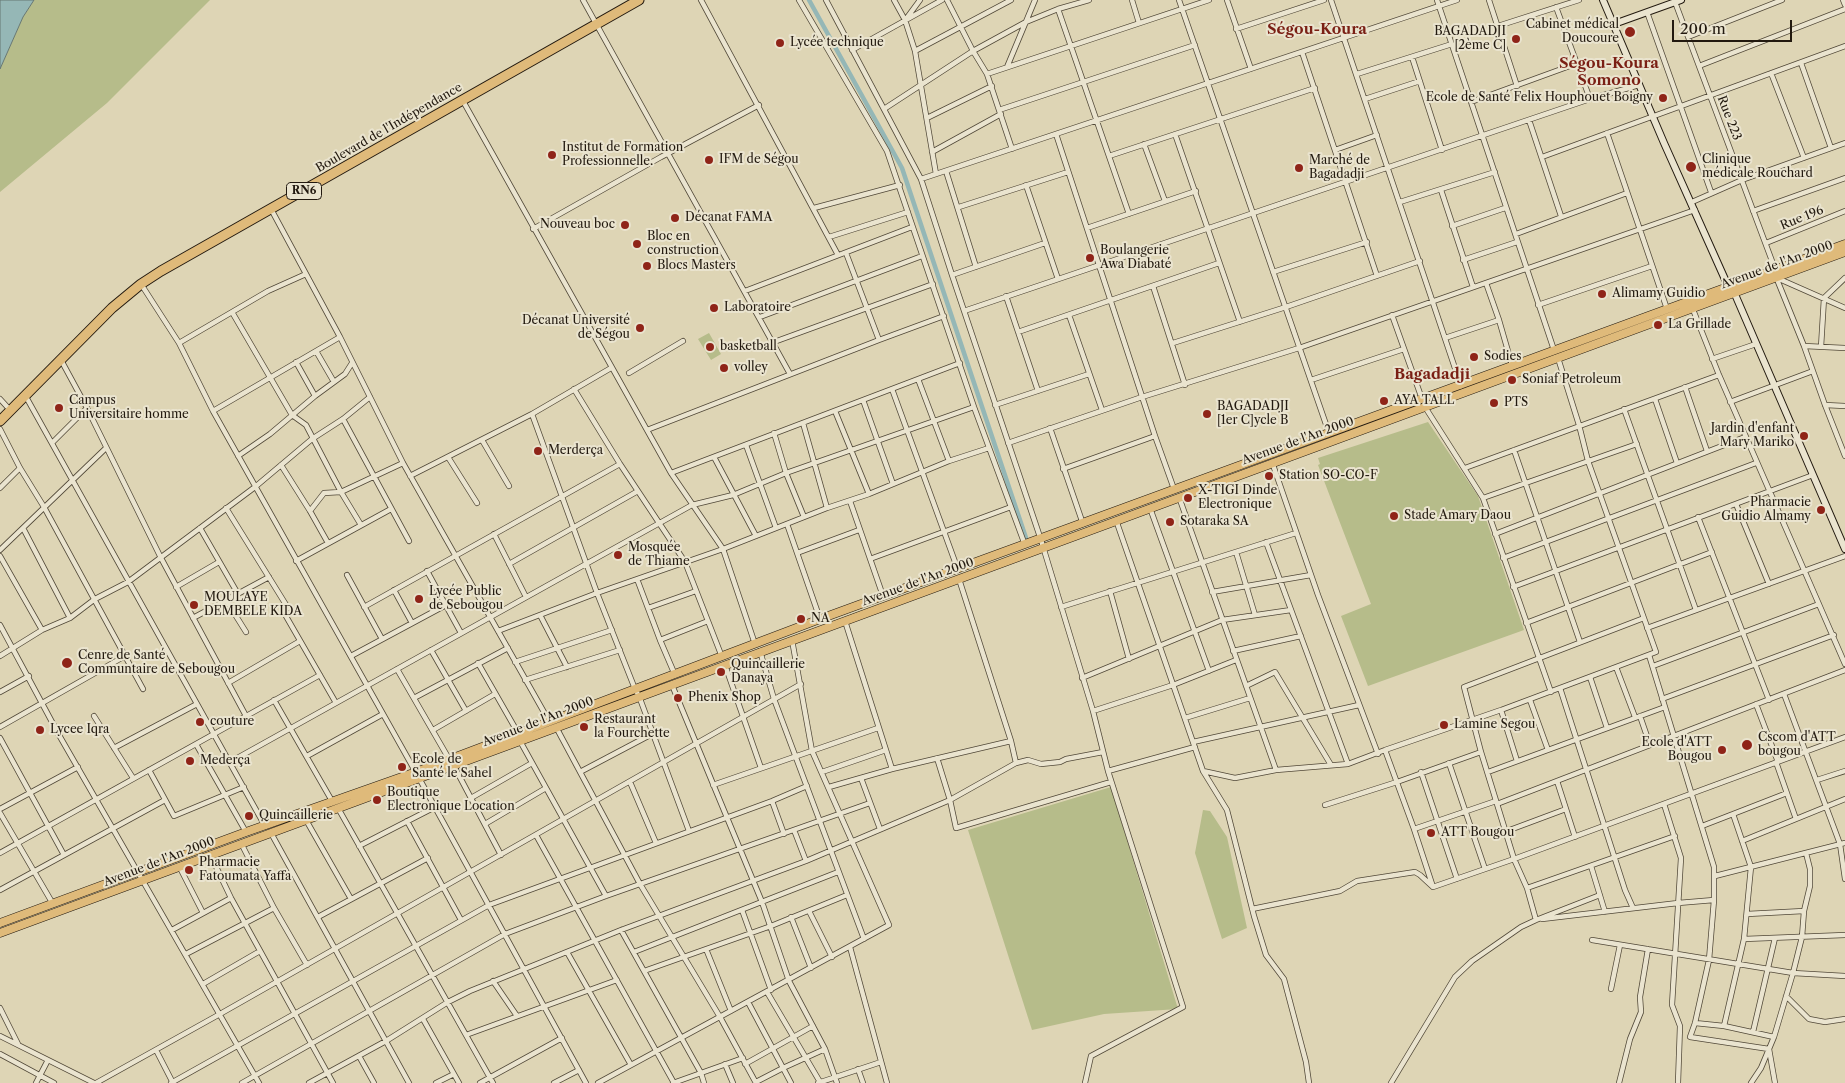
<!DOCTYPE html>
<html>
<head>
<meta charset="utf-8">
<style>
	body { margin:0 }
	#map { position:relative; width:1845px; height:1083px; overflow:hidden; background:#ded5b5; font-family:"Libre Caslon Text",serif }
	canvas { display:block }
	.scale { position:absolute; left:1672px; top:20px; width:120px; height:22px; box-sizing:border-box; border:2px solid #22190f; border-top:0; padding-left:6px; font-size:15px; line-height:18px; white-space:nowrap; color:#22190f; -webkit-text-stroke:4px #eae4cf; paint-order:stroke }
</style>
</head>
<body>
<div id="map">
<canvas width="1845" height="1083"></canvas>
<div class="scale">200 m</div>
</div>
<script>
const ctx = document.querySelector('canvas').getContext('2d');
ctx.lineJoin = 'round';
function fillPath(path, color) { ctx.fillStyle = color; ctx.fill(path, 'evenodd'); }
const poly = rows => new Path2D(rows.map(r => 'M' + r).join(''));
function strokePath(path, color, width, dash) { ctx.strokeStyle = color; ctx.lineWidth = width; ctx.lineCap = dash ? 'butt' : 'round'; ctx.setLineDash(dash || []); ctx.stroke(path); }
function write(font, color, halo, rows, align = 'center') {
  ctx.font = font + ' "Libre Caslon Text",serif'; ctx.lineWidth = 4; ctx.setLineDash([]); ctx.textBaseline = 'middle'; ctx.strokeStyle = halo; ctx.fillStyle = color; for (const [text, x, y, turn = 0] of rows) {
    ctx.save(); ctx.translate(x, y); ctx.rotate((+turn || 0) * Math.PI / 180); ctx.textAlign = isNaN(turn) ? turn : align; if (halo) ctx.strokeText(text, 0, 0); ctx.fillText(text, 0, 0); ctx.restore();
  }
}
const green = poly([
	[34,0,210,0,107,103,0,192,0,69,23,17],
	[709,333,721,354,711,360,698,339],
	[1428,422,1478,496,1524,630,1368,686,1341,616,1371,604,1318,465,1320,464,1318,458],
	[1111,787,1178,1009,1104,1014,1032,1030,968,830],
	[1203,810,1210,811,1227,837,1247,928,1222,939,1195,853]
]);
const water = poly([
	[0,0,34,0,23,17,0,69,0,0]
]);
const canal = poly([
	[809,0,902,168,1027,541]
]);
const street = poly([
	[583,0,790,374],
	[701,0,838,255],
	[799,0,887,151,974,407,1025,545],
	[826,0,921,179,952,275,1041,540,1093,711,1108,771,1183,1007,1091,1056,1085,1083],
	[894,0,905,20,915,51,936,174],
	[947,0,973,51,987,74,1012,149],
	[1132,0,1139,23],
	[1179,0,1329,433],
	[1227,0,1251,69],
	[1331,0,1461,386],
	[1437,0,1554,350],
	[1489,0,1517,86],
	[1843,0,1845,5],
	[1675,2,1775,269],
	[1556,7,1590,99],
	[1058,9,1129,214],
	[1647,12,1711,192],
	[906,19,920,0],
	[1498,26,1579,0],
	[1236,29,1324,0],
	[1688,37,1782,0],
	[852,50,942,0],
	[915,51,1011,0],
	[1302,52,1377,276],
	[1412,57,1442,150],
	[1801,63,1831,148],
	[1699,66,1845,9],
	[1007,67,1035,0],
	[1771,73,1804,158],
	[987,74,1209,0],
	[1357,74,1452,44],
	[1365,99,1420,81],
	[463,101,671,473,723,549,755,644],
	[1471,102,1578,63],
	[884,109,973,51,1026,22,1058,9,1089,0],
	[999,110,1195,45],
	[927,118,992,86],
	[1529,120,1561,216],
	[1607,133,1667,309],
	[1056,134,1155,436,1174,489],
	[1175,134,1240,322],
	[1144,144,1165,201],
	[1335,150,1377,135],
	[932,152,1001,114],
	[1109,156,1315,88],
	[1542,157,1845,46],
	[946,171,976,267],
	[921,179,1457,0],
	[1026,185,1058,279],
	[1441,190,1473,287],
	[1400,202,1495,172],
	[1692,202,1742,180,1845,143],
	[959,207,1068,172],
	[814,208,900,185],
	[271,209,340,337,403,463,549,721],
	[1753,211,1845,178],
	[1452,226,1505,208],
	[1087,228,1196,191],
	[533,229,661,157,759,105],
	[1516,234,1627,193],
	[829,237,908,212],
	[1766,243,1845,211],
	[846,253,879,340],
	[1463,260,1517,242],
	[1273,272,1367,242],
	[952,275,1045,243],
	[1776,277,1804,346],
	[1777,278,1845,308],
	[1486,283,1499,320,1512,365],
	[141,284,179,343,213,411,419,778,586,1083],
	[1153,286,1185,385],
	[745,291,912,227],
	[1006,296,1038,391],
	[1538,305,1652,266],
	[1692,307,1719,375,1845,664],
	[964,311,1590,99,1639,85],
	[232,312,292,415,306,425,341,492,361,525],
	[1069,315,1102,410],
	[1392,315,1422,399],
	[760,317,922,256],
	[1018,332,1219,263],
	[1445,338,1499,320],
	[774,342,933,284],
	[179,343,268,291,306,274],
	[1173,343,1286,307,1420,261],
	[1821,347,1824,298,1845,278],
	[1845,348,1804,346,1825,405,1845,456],
	[316,351,334,382],
	[1712,359,1756,344],
	[61,360,87,408,161,558,246,716],
	[296,362,315,396],
	[611,368,532,414,597,593,635,689,639,696,689,831],
	[629,373,683,341],
	[918,379,949,461],
	[1311,380,1404,349],
	[1685,387,1707,451],
	[574,389,620,464,685,562,722,657],
	[892,389,958,570],
	[25,395,265,826],
	[0,399,11,411],
	[1655,399,1677,463],
	[863,400,893,484],
	[1730,402,1813,371],
	[995,405,1089,374],
	[1825,405,1845,406],
	[1425,407,1483,498,1551,692],
	[1624,409,1696,610],
	[213,411,340,337],
	[835,411,869,494],
	[343,419,409,541],
	[803,423,827,508],
	[1050,428,1083,524],
	[0,429,20,468,44,507,143,689],
	[647,430,879,340,944,316],
	[774,433,786,473,804,517],
	[482,440,509,486],
	[52,443,87,408],
	[1008,443,1142,397,1299,348,1695,210],
	[746,445,776,528],
	[1514,450,1580,642],
	[238,456,270,434,315,396,345,374,352,363],
	[448,457,477,503],
	[714,457,756,536],
	[1272,462,1318,595,1378,754],
	[281,465,310,511,328,543],
	[1465,468,1719,375],
	[1063,469,1155,436],
	[671,473,960,363],
	[410,476,532,414],
	[0,488,20,468],
	[1179,497,1276,770],
	[1483,498,1637,444],
	[850,501,883,596],
	[1736,504,1769,584],
	[226,508,288,608],
	[1150,508,1209,671],
	[310,511,324,493,341,492,403,463],
	[1698,517,1769,700],
	[1116,520,1203,771,1227,810,1254,916,1266,955,1284,979,1306,1062,1309,1083],
	[787,524,820,619],
	[23,528,70,618],
	[200,528,238,594],
	[494,534,526,597],
	[1495,534,1745,437],
	[1266,542,1348,764],
	[0,550,106,448],
	[1236,552,1255,615],
	[797,553,859,530],
	[0,556,42,630],
	[1503,558,1756,463],
	[870,559,1011,507],
	[296,561,391,509],
	[509,564,638,491],
	[427,571,461,633],
	[347,575,382,639],
	[637,579,660,640,675,675],
	[959,579,1011,741,1016,763],
	[176,587,219,562],
	[1513,587,1813,475],
	[394,590,412,623],
	[1110,591,1129,659],
	[1212,592,1311,575],
	[226,600,246,632],
	[364,607,620,464],
	[1061,607,1296,533],
	[648,608,696,591],
	[283,611,336,703],
	[540,615,567,667],
	[193,618,269,577],
	[845,621,892,769],
	[1526,623,1712,552],
	[0,625,59,735,259,1083],
	[1647,628,1845,556],
	[498,631,597,593,723,549,827,508,869,494,949,461,989,448],
	[660,640,708,621],
	[431,650,466,711],
	[760,651,774,699,864,939],
	[1233,651,1301,636],
	[1649,655,1714,867,1714,900,1709,960,1695,1023,1690,1037,1769,1049,1775,1083],
	[0,656,42,630,70,618,95,599,128,582,255,487,312,439,343,419,370,397],
	[351,656,446,605],
	[515,662,612,630],
	[478,663,518,733],
	[725,665,761,768],
	[1653,666,1819,604],
	[1616,667,1635,717],
	[397,669,449,759],
	[1590,677,1607,728],
	[1082,678,1222,620,1291,610],
	[525,680,620,650],
	[228,683,300,641],
	[672,685,762,902,789,981,825,1049,837,1083],
	[1246,686,1275,672,1331,765],
	[1560,688,1625,890,1633,908],
	[0,692,29,676],
	[1784,694,1840,844,1845,879],
	[414,698,508,648],
	[1662,699,1834,635],
	[274,700,332,801],
	[1530,700,1548,750],
	[1756,704,1778,762],
	[1501,710,1517,761],
	[1093,711,1173,685,1236,660],
	[94,716,133,778],
	[1640,716,1650,745],
	[1185,718,1250,698],
	[0,727,125,656],
	[556,727,640,884,720,1017,756,1083],
	[433,730,495,694],
	[0,738,64,855],
	[520,741,606,896],
	[1193,742,1359,705],
	[196,744,246,832],
	[114,748,197,704],
	[307,756,383,714],
	[937,758,950,800,956,828,1111,782],
	[230,762,692,505,733,495,786,473,974,407],
	[1776,762,1796,819],
	[1449,763,1485,869],
	[454,766,501,855],
	[149,770,174,816,244,787],
	[1108,771,1195,747],
	[1203,771,1235,778,1276,770,1348,764,1385,750],
	[580,772,652,734],
	[822,772,886,750],
	[1421,772,1457,879],
	[1488,772,1665,707],
	[861,778,880,829],
	[1817,780,1845,771],
	[1557,781,1575,837],
	[630,782,656,843],
	[713,785,878,728],
	[829,787,892,769,1011,741],
	[471,798,532,763],
	[772,801,784,834],
	[1497,804,1845,670],
	[1664,804,1681,858,1672,1005,1680,1026,1678,1083],
	[1325,805,1397,782,1481,752],
	[338,808,493,1083],
	[0,809,78,767],
	[0,813,53,904],
	[1733,814,1787,793],
	[306,820,351,899],
	[407,821,461,920],
	[485,824,546,788],
	[1702,826,1733,814,1751,867,1744,939,1724,1026],
	[1414,829,1496,801],
	[794,830,806,861],
	[1507,831,1566,809],
	[271,833,409,1083],
	[536,835,674,1083],
	[1742,841,1845,799],
	[241,843,274,908,307,965],
	[359,846,435,807],
	[0,853,320,675],
	[210,854,231,898,333,1083],
	[179,866,203,913],
	[1591,866,1605,912],
	[1715,876,1845,843],
	[1433,887,1414,829,1385,750,1501,710,1656,652,1588,461,1579,425,1558,358],
	[1527,888,1675,836],
	[0,890,165,800],
	[1252,909,1340,891,1357,881,1415,872,1420,875,1433,887,1514,859,1845,737],
	[742,910,771,990],
	[809,911,832,957],
	[1747,914,1804,911],
	[318,917,428,858],
	[791,917,811,968],
	[1542,919,1678,903,1714,900],
	[1536,920,1527,888,1514,859,1481,752,1464,687,1644,618],
	[172,930,231,898],
	[621,930,701,1073,704,1083],
	[1744,939,1845,935],
	[1592,940,1793,973,1845,976],
	[850,947,887,1083],
	[706,949,731,1011],
	[567,952,631,1065],
	[634,952,838,872],
	[186,954,274,908],
	[644,971,771,926,847,895],
	[493,981,517,1016],
	[203,984,260,951],
	[1611,989,1620,945],
	[767,992,820,1082],
	[1786,996,1809,1019,1825,1022,1845,1019],
	[748,1002,791,1083],
	[0,1008,18,1044],
	[423,1019,459,1083],
	[1695,1023,1724,1026,1774,1037],
	[1753,1032,1775,938],
	[466,1035,617,980],
	[0,1036,94,1083],
	[156,1050,173,1083],
	[0,1054,54,1083],
	[359,1056,374,1083],
	[725,1064,733,1083],
	[745,1064,813,1026],
	[858,1069,863,1083],
	[756,1082,783,1068,825,1049],
	[36,1083,48,1060],
	[96,1083,220,1014,801,684],
	[171,1083,489,905,772,801,807,786],
	[242,1083,505,934,606,896,870,803],
	[309,1083,386,1041,448,1002,470,991,621,930,806,861,950,800,1016,763,1028,760,1041,764,1060,762,1066,759,1103,752],
	[436,1083,454,1074],
	[480,1083,562,1038],
	[554,1083,579,1070],
	[598,1083,889,925,812,751,792,640],
	[673,1083,743,1058],
	[818,1083,881,1062],
	[1391,1083,1455,977,1472,961,1521,927,1536,920,1600,895],
	[1619,1083,1630,1039,1641,1012,1640,997,1648,949],
	[1751,1083,1761,1068,1774,1037,1793,973,1802,937,1804,911,1810,886,1810,869,1806,853]
]);
const secondary = poly([
	[1603,0,1664,143,1728,286,1734,292,1845,549],
	[1614,24,1681,0]
]);
const primary = poly([
	[0,923,246,832,416,772,820,619,1845,244],
	[0,933,1845,252]
]);
const highway = poly([
	[0,421,112,308,141,284,161,271,639,0]
]);
const markers = [
	[1630,32,6,"#8f2418"],
	[1516,39,5,"#8f2418"],
	[780,43,5,"#8f2418"],
	[1663,98,5,"#8f2418"],
	[552,155,5,"#8f2418"],
	[709,160,5,"#8f2418"],
	[1691,167,6,"#8f2418"],
	[1299,168,5,"#8f2418"],
	[675,218,5,"#8f2418"],
	[625,225,5,"#8f2418"],
	[637,244,5,"#8f2418"],
	[1090,258,5,"#8f2418"],
	[647,266,5,"#8f2418"],
	[1602,294,5,"#8f2418"],
	[714,308,5,"#8f2418"],
	[1658,325,5,"#8f2418"],
	[640,328,5,"#8f2418"],
	[710,347,5,"#8f2418"],
	[1474,357,5,"#8f2418"],
	[724,368,5,"#8f2418"],
	[1512,380,5,"#8f2418"],
	[1384,401,5,"#8f2418"],
	[1494,403,5,"#8f2418"],
	[59,408,5,"#8f2418"],
	[1207,414,5,"#8f2418"],
	[1804,436,5,"#8f2418"],
	[538,451,5,"#8f2418"],
	[1269,476,5,"#8f2418"],
	[1188,498,5,"#8f2418"],
	[1821,510,5,"#8f2418"],
	[1394,516,5,"#8f2418"],
	[1170,522,5,"#8f2418"],
	[618,555,5,"#8f2418"],
	[419,599,5,"#8f2418"],
	[194,605,5,"#8f2418"],
	[801,619,5,"#8f2418"],
	[67,663,6,"#8f2418"],
	[721,672,5,"#8f2418"],
	[678,698,5,"#8f2418"],
	[200,722,5,"#8f2418"],
	[1444,725,5,"#8f2418"],
	[584,727,5,"#8f2418"],
	[40,730,5,"#8f2418"],
	[1747,745,6,"#8f2418"],
	[1722,750,5,"#8f2418"],
	[190,761,5,"#8f2418"],
	[402,767,5,"#8f2418"],
	[377,800,5,"#8f2418"],
	[249,816,5,"#8f2418"],
	[1431,833,5,"#8f2418"],
	[189,870,5,"#8f2418"]
];
const shields = [
	[304,191,35]
];
const shieldNames = [
	["RN6",304,191]
];
const poiNames = [
	["Cabinet médical",1619,25,"right"],
	["Doucoure",1619,39,"right"],
	["BAGADADJI",1506,32,"right"],
	["[2ème C]",1506,46,"right"],
	["Lycée technique",790,43],
	["Ecole de Santé Felix Houphouet Boigny",1653,98,"right"],
	["Institut de Formation",562,148],
	["Professionnelle.",562,162],
	["IFM de Ségou",719,160],
	["Clinique",1702,160],
	["médicale Rouchard",1702,174],
	["Marché de",1309,161],
	["Bagadadji",1309,175],
	["Décanat FAMA",685,218],
	["Nouveau boc",615,225,"right"],
	["Bloc en",647,237],
	["construction",647,251],
	["Boulangerie",1100,251],
	["Awa Diabaté",1100,265],
	["Blocs Masters",657,266],
	["Alimamy Guidio",1612,294],
	["Laboratoire",724,308],
	["Décanat Université",630,321,"right"],
	["de Ségou",630,335,"right"],
	["La Grillade",1668,325],
	["basketball",720,347],
	["Sodies",1484,357],
	["volley",734,368],
	["Soniaf Petroleum",1522,380],
	["Campus",69,401],
	["Universitaire homme",69,415],
	["AYA TALL",1394,401],
	["PTS",1504,403],
	["BAGADADJI",1217,407],
	["[1er C]ycle B",1217,421],
	["Jardin d'enfant",1794,429,"right"],
	["Mary Mariko",1794,443,"right"],
	["Merderça",548,451],
	["Station SO-CO-F",1279,476],
	["X-TIGI Dinde",1198,491],
	["Electronique",1198,505],
	["Pharmacie",1811,503,"right"],
	["Guidio Almamy",1811,517,"right"],
	["Stade Amary Daou",1404,516],
	["Sotaraka SA",1180,522],
	["Mosquée",628,548],
	["de Thiame",628,562],
	["Lycée Public",429,592],
	["de Sebougou",429,606],
	["MOULAYE",204,598],
	["DEMBELE KIDA",204,612],
	["NA",811,619],
	["Cenre de Santé",78,656],
	["Communtaire de Sebougou",78,670],
	["Quincaillerie",731,665],
	["Danaya",731,679],
	["Phenix Shop",688,698],
	["Restaurant",594,720],
	["la Fourchette",594,734],
	["couture",210,722],
	["Lamine Segou",1454,725],
	["Lycee Iqra",50,730],
	["Cscom d'ATT",1758,738],
	["bougou",1758,752],
	["Ecole d'ATT",1712,743,"right"],
	["Bougou",1712,757,"right"],
	["Ecole de",412,760],
	["Santé le Sahel",412,774],
	["Mederça",200,761],
	["Boutique",387,793],
	["Electronique Location",387,807],
	["Quincaillerie",259,816],
	["ATT Bougou",1441,833],
	["Pharmacie",199,863],
	["Fatoumata Yaffa",199,877]
];
const streetNames = [
	["Rue 223",1729,118,69],
	["Boulevard de l'Indépendance",389,128,-30],
	["Rue 196",1802,218,-22],
	["Avenue de l'An 2000",1777,265,-20],
	["Avenue de l'An 2000",1298,441,-20],
	["Avenue de l'An 2000",918,582,-20],
	["Avenue de l'An 2000",538,722,-21],
	["Avenue de l'An 2000",159,862,-21]
];
const quarterNames = [
	["Ségou-Koura",1317,30],
	["Ségou-Koura",1609,64],
	["Somono",1609,81],
	["Bagadadji",1432,375]
];
fillPath(green, '#b6bc8a');
fillPath(water, '#95b7b6');
strokePath(water, '#677873', 1);
strokePath(canal, '#95b7b6', 4.5);
strokePath(street, '#514838', 6);
strokePath(secondary, '#22190f', 8);
strokePath(primary, '#22190f', 9);
strokePath(highway, '#22190f', 11);
strokePath(street, '#eae4cf', 4.5);
strokePath(secondary, '#eae4cf', 6);
strokePath(primary, '#dfba7a', 8);
strokePath(highway, '#dfba7a', 9);
for (const [x, y, r, color] of markers) { const dot = new Path2D(); dot.arc(x, y, r, 0, 2 * Math.PI); ctx.fillStyle = color; ctx.fill(dot); strokePath(dot, '#eae4cf', 2); }
for (const [x, y, w] of shields) { const box = new Path2D(); box.roundRect(x - w / 2, y - 8.5, w, 17, 4); ctx.fillStyle = '#eae4cf'; ctx.fill(box); strokePath(box, '#22190f', 1); }
write('bold 11px', '#22190f', null, shieldNames);
write('12px', '#22190f', '#eae4cf', poiNames, 'left');
write('12px', '#22190f', '#eae4cf', streetNames);
write('bold 15px', '#7a1f14', '#eae4cf', quarterNames);
</script>
</body>
</html>
